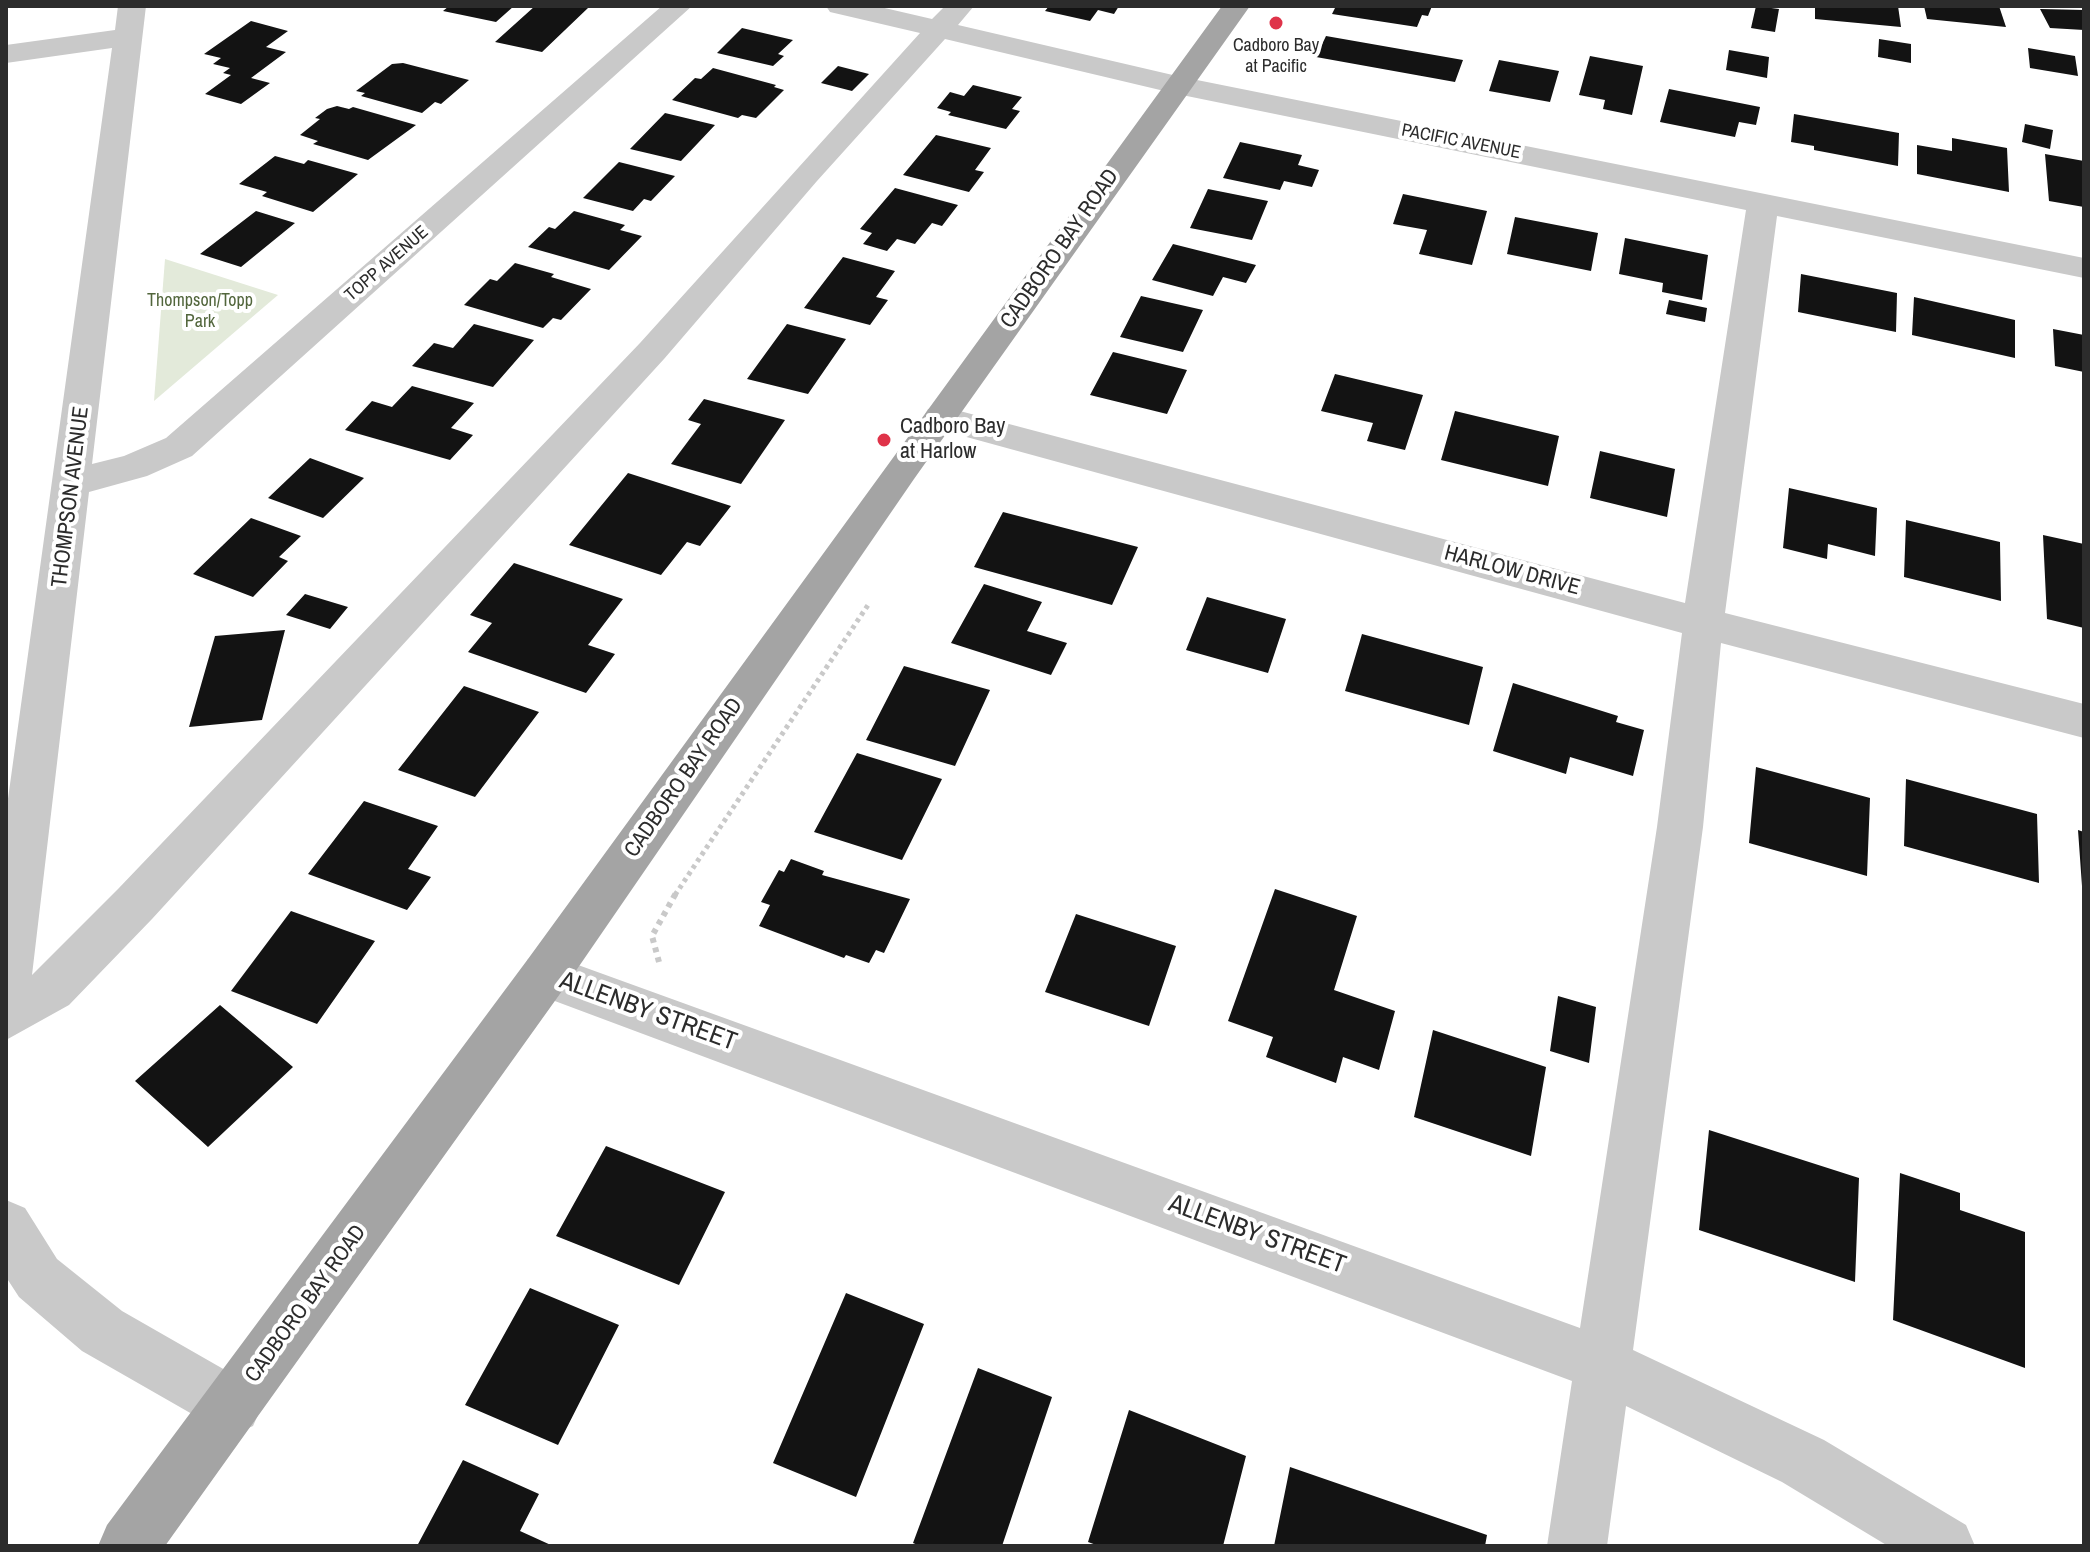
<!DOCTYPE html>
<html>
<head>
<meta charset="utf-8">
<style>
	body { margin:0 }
	#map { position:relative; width:2090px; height:1552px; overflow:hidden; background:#fff; font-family:"Archivo Narrow",sans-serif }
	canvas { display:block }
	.frame { position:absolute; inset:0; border:8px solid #2c2c2c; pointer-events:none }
</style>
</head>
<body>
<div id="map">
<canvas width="2090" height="1552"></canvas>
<div class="frame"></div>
</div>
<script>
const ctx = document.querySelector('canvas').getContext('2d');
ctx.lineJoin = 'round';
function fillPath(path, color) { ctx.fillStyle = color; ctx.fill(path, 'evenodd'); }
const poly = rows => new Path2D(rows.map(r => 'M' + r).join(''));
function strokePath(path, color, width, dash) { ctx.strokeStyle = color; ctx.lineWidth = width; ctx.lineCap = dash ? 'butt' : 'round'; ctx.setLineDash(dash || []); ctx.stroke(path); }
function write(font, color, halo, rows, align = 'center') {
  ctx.font = font + ' "Archivo Narrow",sans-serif'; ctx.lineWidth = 8; ctx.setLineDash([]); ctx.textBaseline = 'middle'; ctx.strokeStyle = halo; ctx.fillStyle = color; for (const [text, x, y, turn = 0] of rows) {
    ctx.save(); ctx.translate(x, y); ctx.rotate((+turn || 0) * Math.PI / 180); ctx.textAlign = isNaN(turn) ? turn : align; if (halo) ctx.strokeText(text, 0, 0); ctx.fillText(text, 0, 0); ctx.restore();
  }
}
const green = poly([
	[165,259,278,295,154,401]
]);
const building = poly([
	[449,6,514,6,496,22,443,11],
	[535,6,588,8,542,52,495,42],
	[1049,6,1119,6,1114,14,1098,10,1090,21,1045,11],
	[1336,6,1432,6,1428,16,1422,15,1417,27,1332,14],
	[1756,6,1779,9,1775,32,1751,28],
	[1815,6,1898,6,1901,27,1815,19],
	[1924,6,1999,6,2006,27,1927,19],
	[2040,9,2084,10,2084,30,2050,28],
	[251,21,288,31,266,47,286,52,251,78,270,83,241,104,205,94,231,75,223,73,230,68,213,64,221,58,204,54],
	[742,28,793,40,778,54,784,56,773,66,717,53],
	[1326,36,1463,60,1455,82,1316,57],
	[1879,39,1911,44,1911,63,1878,57],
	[2028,48,2075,56,2078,76,2030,68],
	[1729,50,1769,57,1767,78,1726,70],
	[1590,56,1643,66,1632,115,1603,109,1605,100,1579,95],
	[1499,60,1559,71,1550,102,1489,91],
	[403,63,469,80,441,104,435,102,422,113,361,96,365,93,356,91,392,64],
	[838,66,869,74,852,91,821,83],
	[713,68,776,85,774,87,784,90,756,118,742,115,738,118,672,100,695,78,701,79],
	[973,85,1022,97,1012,109,1020,111,1006,129,948,115,951,112,937,108,950,92,964,96],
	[1669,89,1760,107,1756,125,1739,122,1735,137,1660,122],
	[337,106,349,109,353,107,416,125,368,160,313,144,318,141,300,135,320,119,315,118,327,109],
	[665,113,715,125,681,161,630,149],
	[1794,114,1899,133,1898,166,1814,150,1814,146,1791,142],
	[2025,124,2053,130,2050,149,2022,142],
	[936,135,991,148,975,170,984,172,969,192,903,175],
	[1952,138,2007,148,2009,192,1917,174,1917,145,1952,151],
	[1240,142,1302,155,1298,165,1319,170,1312,187,1284,181,1280,190,1223,178],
	[2045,154,2084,161,2084,207,2049,201],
	[275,156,304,164,308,160,358,174,313,212,262,196,267,192,239,184],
	[619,162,675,176,651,201,644,199,633,211,583,198],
	[895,188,958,205,942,226,932,223,915,244,897,239,887,251,863,244,872,233,860,229],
	[1208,189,1268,201,1252,240,1190,228],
	[1403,194,1487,211,1472,265,1419,254,1427,230,1393,224],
	[256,211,295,223,241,267,200,254],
	[574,211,625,225,620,230,642,236,609,270,528,247,549,227,555,229],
	[1515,217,1598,233,1591,271,1507,254],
	[1625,238,1708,255,1702,300,1662,292,1663,283,1619,274],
	[1173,244,1256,265,1246,283,1223,277,1213,296,1152,280],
	[843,257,895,271,876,297,888,300,870,325,804,308],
	[515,263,554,274,551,277,591,289,561,320,553,318,543,328,464,305,490,279,497,281],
	[1801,274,1897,293,1896,332,1798,312],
	[1141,296,1203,310,1183,352,1120,337],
	[1914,297,2015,320,2015,358,1912,335],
	[1669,300,1707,308,1705,322,1666,314],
	[474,324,534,340,493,387,412,366,434,343,453,348],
	[787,324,846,339,808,394,747,379],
	[2053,329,2084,335,2084,372,2055,366],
	[1113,352,1187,370,1167,414,1090,395],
	[1335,374,1423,395,1405,450,1367,441,1373,423,1321,411],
	[412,386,474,403,451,428,473,435,450,460,345,430,372,401,392,407],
	[704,399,785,420,741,484,671,464,701,424,688,420],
	[1455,411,1559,436,1548,486,1441,460],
	[1600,451,1675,469,1667,517,1590,498],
	[310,458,364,478,323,518,268,498],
	[628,473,731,506,700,546,687,542,661,575,569,545],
	[1789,488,1877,508,1875,556,1828,544,1827,559,1783,548],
	[1003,512,1138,547,1112,605,974,567],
	[251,518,301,536,279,557,288,561,253,597,193,574],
	[1906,520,2000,542,2001,601,1904,577],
	[2043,535,2084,544,2084,628,2047,619],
	[514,563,623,599,588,645,615,654,586,693,468,652,492,623,470,615],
	[984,584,1042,602,1027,631,1067,643,1051,675,951,643],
	[305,594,348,607,330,629,286,615],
	[1207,597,1286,619,1268,673,1186,650],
	[285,630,262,720,189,727,215,636],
	[1362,634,1483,667,1469,725,1345,691],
	[904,666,990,690,955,766,866,740],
	[1513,683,1618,716,1616,722,1644,730,1633,776,1570,757,1566,774,1493,751],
	[464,686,539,712,475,797,398,770],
	[857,753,942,779,902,860,814,832],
	[1756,767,1870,798,1867,876,1749,843],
	[1906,779,2037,814,2039,883,1904,846],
	[364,801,438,826,408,869,431,877,407,910,308,874],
	[2078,830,2084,832,2084,886,2082,886],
	[791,859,824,871,822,875,910,899,884,953,876,950,869,963,846,955,844,958,759,926,770,905,761,902,779,870,784,872],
	[1275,889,1357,916,1334,990,1395,1011,1379,1070,1343,1057,1336,1083,1266,1057,1273,1037,1228,1021],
	[291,911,375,941,317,1024,231,991],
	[1076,914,1176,946,1149,1026,1045,992],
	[1558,996,1596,1007,1589,1063,1550,1051],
	[220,1005,293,1067,208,1147,135,1081],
	[1433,1030,1546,1067,1531,1156,1414,1117],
	[1709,1130,1859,1178,1855,1282,1699,1230],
	[606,1146,725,1192,679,1285,556,1236],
	[1900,1173,1960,1193,1960,1210,2025,1232,2025,1368,1893,1320],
	[530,1288,619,1325,558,1445,465,1405],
	[846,1293,924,1324,856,1497,773,1463],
	[978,1368,1052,1397,1002,1546,920,1546,913,1543],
	[1129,1410,1246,1456,1223,1546,1099,1546,1088,1542],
	[463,1460,539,1494,520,1531,553,1546,417,1546],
	[1290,1467,1487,1535,1485,1546,1274,1546]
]);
const pathFar1 = poly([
	[675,895,868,605]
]);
const path = poly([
	[659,962,652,936,676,893]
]);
const minor = poly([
	[118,6,146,6,92,464,124,456,166,438,662,6,692,6,192,456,147,476,89,492,32,975,118,889,640,343,920,33,830,12,826,6,876,6,932,19,945,6,974,6,958,25,1177,76,2084,258,2084,278,1777,216,1725,613,2084,704,2084,738,1721,643,1703,827,1633,1350,1824,1440,1966,1525,1975,1546,1888,1546,1782,1482,1626,1406,1607,1546,1547,1546,1572,1381,528,991,521,975,528,959,545,953,1580,1328,1657,827,1682,633,941,430,928,427,923,418,928,409,941,406,1685,603,1746,210,1177,94,945,39,817,181,664,359,152,919,69,1005,6,1040,6,813,112,48,6,63,6,45,115,30,118,6],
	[6,1200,25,1208,57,1259,122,1311,253,1386,262,1406,253,1426,233,1435,213,1426,82,1351,19,1297,6,1277,6,1200]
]);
const major = poly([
	[1222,6,1250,6,914,479,562,991,165,1546,98,1546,107,1525,528,959,1222,6]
]);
const markers = [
	[1276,23,8,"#df3349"],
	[884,440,8,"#df3349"]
];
const farPoinames = [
	["Cadboro Bay",1276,46],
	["at Pacific",1276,67]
];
const farStreetnames = [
	["PACIFIC AVENUE",1461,142,11],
	["TOPP AVENUE",387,264,-41]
];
const farParknames = [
	["Thompson/Topp",200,301],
	["Park",200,322]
];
const streetNames = [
	["CADBORO BAY ROAD",1060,249,-55],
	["THOMPSON AVENUE",71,497,-83],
	["HARLOW DRIVE",1512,571,15],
	["CADBORO BAY ROAD",684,778,-55],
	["CADBORO BAY ROAD",306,1304,-54]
];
const poiNames = [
	["Cadboro Bay",900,427],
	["at Harlow",900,452]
];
const nearStreetnames = [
	["ALLENBY STREET",648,1012,20],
	["ALLENBY STREET",1257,1235,20]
];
fillPath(green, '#e3eada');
fillPath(building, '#131313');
strokePath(pathFar1, '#c9c9c9', 5, [4, 4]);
strokePath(path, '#c9c9c9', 6, [5, 5]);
fillPath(minor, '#c9c9c9');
fillPath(major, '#a4a4a4');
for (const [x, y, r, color] of markers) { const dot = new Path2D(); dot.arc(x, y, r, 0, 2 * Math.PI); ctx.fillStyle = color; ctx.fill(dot); strokePath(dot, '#fff', 3); }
write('18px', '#2c2c2c', '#fff', farPoinames);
write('18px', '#2c2c2c', '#fff', farStreetnames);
write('18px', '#52663c', '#fff', farParknames);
write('22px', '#2c2c2c', '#fff', streetNames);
write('22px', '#2c2c2c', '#fff', poiNames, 'left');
write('26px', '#2c2c2c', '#fff', nearStreetnames);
</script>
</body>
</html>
